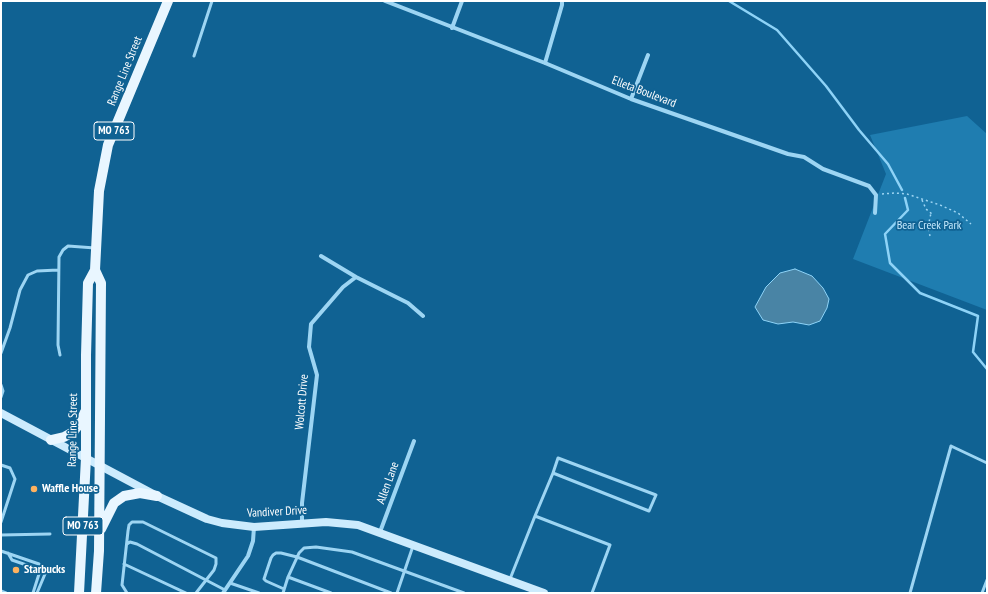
<!DOCTYPE html>
<html>
<head>
<meta charset="utf-8">
<style>
	body { margin:0 }
	#map { position:relative; width:988px; height:594px; overflow:hidden; background:#106293; font-family:"PT Sans Narrow",sans-serif }
	canvas { display:block }
	.frame { position:absolute; inset:0; border:2px solid #fff; pointer-events:none }
</style>
</head>
<body>
<div id="map">
<canvas width="988" height="594"></canvas>
<div class="frame"></div>
</div>
<script>
const ctx = document.querySelector('canvas').getContext('2d');
ctx.lineJoin = 'round';
function fillPath(path, color) { ctx.fillStyle = color; ctx.fill(path, 'evenodd'); }
const poly = rows => new Path2D(rows.map(r => 'M' + r).join(''));
function strokePath(path, color, width, dash) { ctx.strokeStyle = color; ctx.lineWidth = width; ctx.lineCap = dash ? 'butt' : 'round'; ctx.setLineDash(dash || []); ctx.stroke(path); }
function write(font, color, halo, rows, align = 'center') {
  ctx.font = font + ' "PT Sans Narrow",sans-serif'; ctx.lineWidth = 3.5; ctx.setLineDash([]); ctx.textBaseline = 'middle'; ctx.strokeStyle = halo; ctx.fillStyle = color; for (const [text, x, y, turn = 0] of rows) {
    ctx.save(); ctx.translate(x, y); ctx.rotate((+turn || 0) * Math.PI / 180); ctx.textAlign = isNaN(turn) ? turn : align; if (halo) ctx.strokeText(text, 0, 0); ctx.fillText(text, 0, 0); ctx.restore();
  }
}
const green = poly([
	[967,116,987,134,987,310,853,259,886,174,870,135]
]);
const water = poly([
	[795,269,812,276,823,288,829,299,827,308,820,321,809,325,793,322,778,324,763,320,755,307,766,287,780,273,795,269]
]);
const stream = poly([
	[729,1,777,30,826,86,859,130,888,164,902,190],
	[905,198,908,210,885,234,890,263,920,293,978,316,973,352,987,369]
]);
const path = poly([
	[882,194,895,193,907,194,940,205,958,213,971,224],
	[922,200,926,209,932,214],
	[930,236,928,227,931,213]
]);
const service = poly([
	[194,56,212,1],
	[1,353,10,328,20,290,28,275,37,271,58,270],
	[60,355,58,345,59,257,63,250,68,246,95,248],
	[1,385,3,391,1,397],
	[1,465,10,468,15,479,1,522],
	[535,516,553,473,649,511,656,495,558,458,553,473],
	[1,535,50,534],
	[127,544,130,542,137,544,225,590],
	[1,551,39,564,45,574,37,593],
	[8,553,12,560,35,568,39,574,33,593],
	[124,564,186,593],
	[288,577,299,553,304,548,316,547,352,552,464,593],
	[510,579,535,516,610,545,592,593],
	[230,583,259,593],
	[284,589,266,581,264,579,271,558,273,555,276,553,281,553,297,557,391,593],
	[1,591,6,593],
	[127,593,122,585,128,531,129,525,132,522,143,522,216,558,216,564,214,570,196,593],
	[283,593,288,577,331,593],
	[397,593,413,546],
	[910,593,951,446,987,463],
	[982,593,987,580]
]);
const minor = poly([
	[385,1,545,63,631,99,788,154,804,157,823,169,869,186,876,195,875,213],
	[452,28,462,1],
	[545,63,562,5,562,1],
	[631,99,648,55],
	[321,256,356,277,408,303,423,316],
	[302,523,302,503,317,375,309,347,311,324,343,287,356,277],
	[380,532,414,441],
	[223,593,248,556,253,541,254,527]
]);
const secondary = poly([
	[1,413,157,496,207,519,222,523,254,527,326,522,358,525,544,593]
]);
const primary = poly([
	[95,270,101,283,99,551,96,593],
	[51,440,64,437,73,432,80,423,85,412],
	[101,529,114,503,124,496,140,493,157,496],
	[79,593,86,458,86,355,88,283,95,270,99,191,108,145,168,1]
]);
const markers = [
	[34,489,4,"#ffb25f"],
	[16,570,4,"#ffb25f"]
];
const shields = [
	[114,131,40],
	[83,526,40]
];
const shieldNames = [
	["MO 763",114,131],
	["MO 763",83,526]
];
const streetNames = [
	["Range Line Street",125,71,-68],
	["Elleta Boulevard",644,92,21],
	["Wolcott Drive",302,402,-85],
	["Range Line Street",73,430,-89],
	["Allen Lane",388,483,-70],
	["Vandiver Drive",277,512,-3]
];
const parkNames = [
	["Bear Creek Park",929,226]
];
const poiNames = [
	["Waffle House",42,489],
	["Starbucks",24,570]
];
fillPath(green, '#1f7db0');
fillPath(water, '#4984a5');
strokePath(water, '#8ed3f7', 1);
strokePath(stream, '#8ed3f7', 2.5);
strokePath(path, '#9dd5f3', 1.5, [2, 3]);
strokePath(service, '#9dd5f3', 3);
strokePath(minor, '#9dd5f3', 4);
strokePath(secondary, '#ccebfd', 8);
strokePath(primary, '#e9f6ff', 10);
for (const [x, y, r, color] of markers) { const dot = new Path2D(); dot.arc(x, y, r, 0, 2 * Math.PI); ctx.fillStyle = color; ctx.fill(dot); strokePath(dot, '#106293', 1.5); }
for (const [x, y, w] of shields) { const box = new Path2D(); box.roundRect(x - w / 2, y - 9, w, 18, 3); ctx.fillStyle = '#106293'; ctx.fill(box); strokePath(box, '#fff', 1); }
write('bold 11px', '#fff', null, shieldNames);
write('12px', '#fff', '#106293', streetNames);
write('12px', '#c4e9fe', '#106293', parkNames);
write('bold 12px', '#fff', '#106293', poiNames, 'left');
</script>
</body>
</html>
